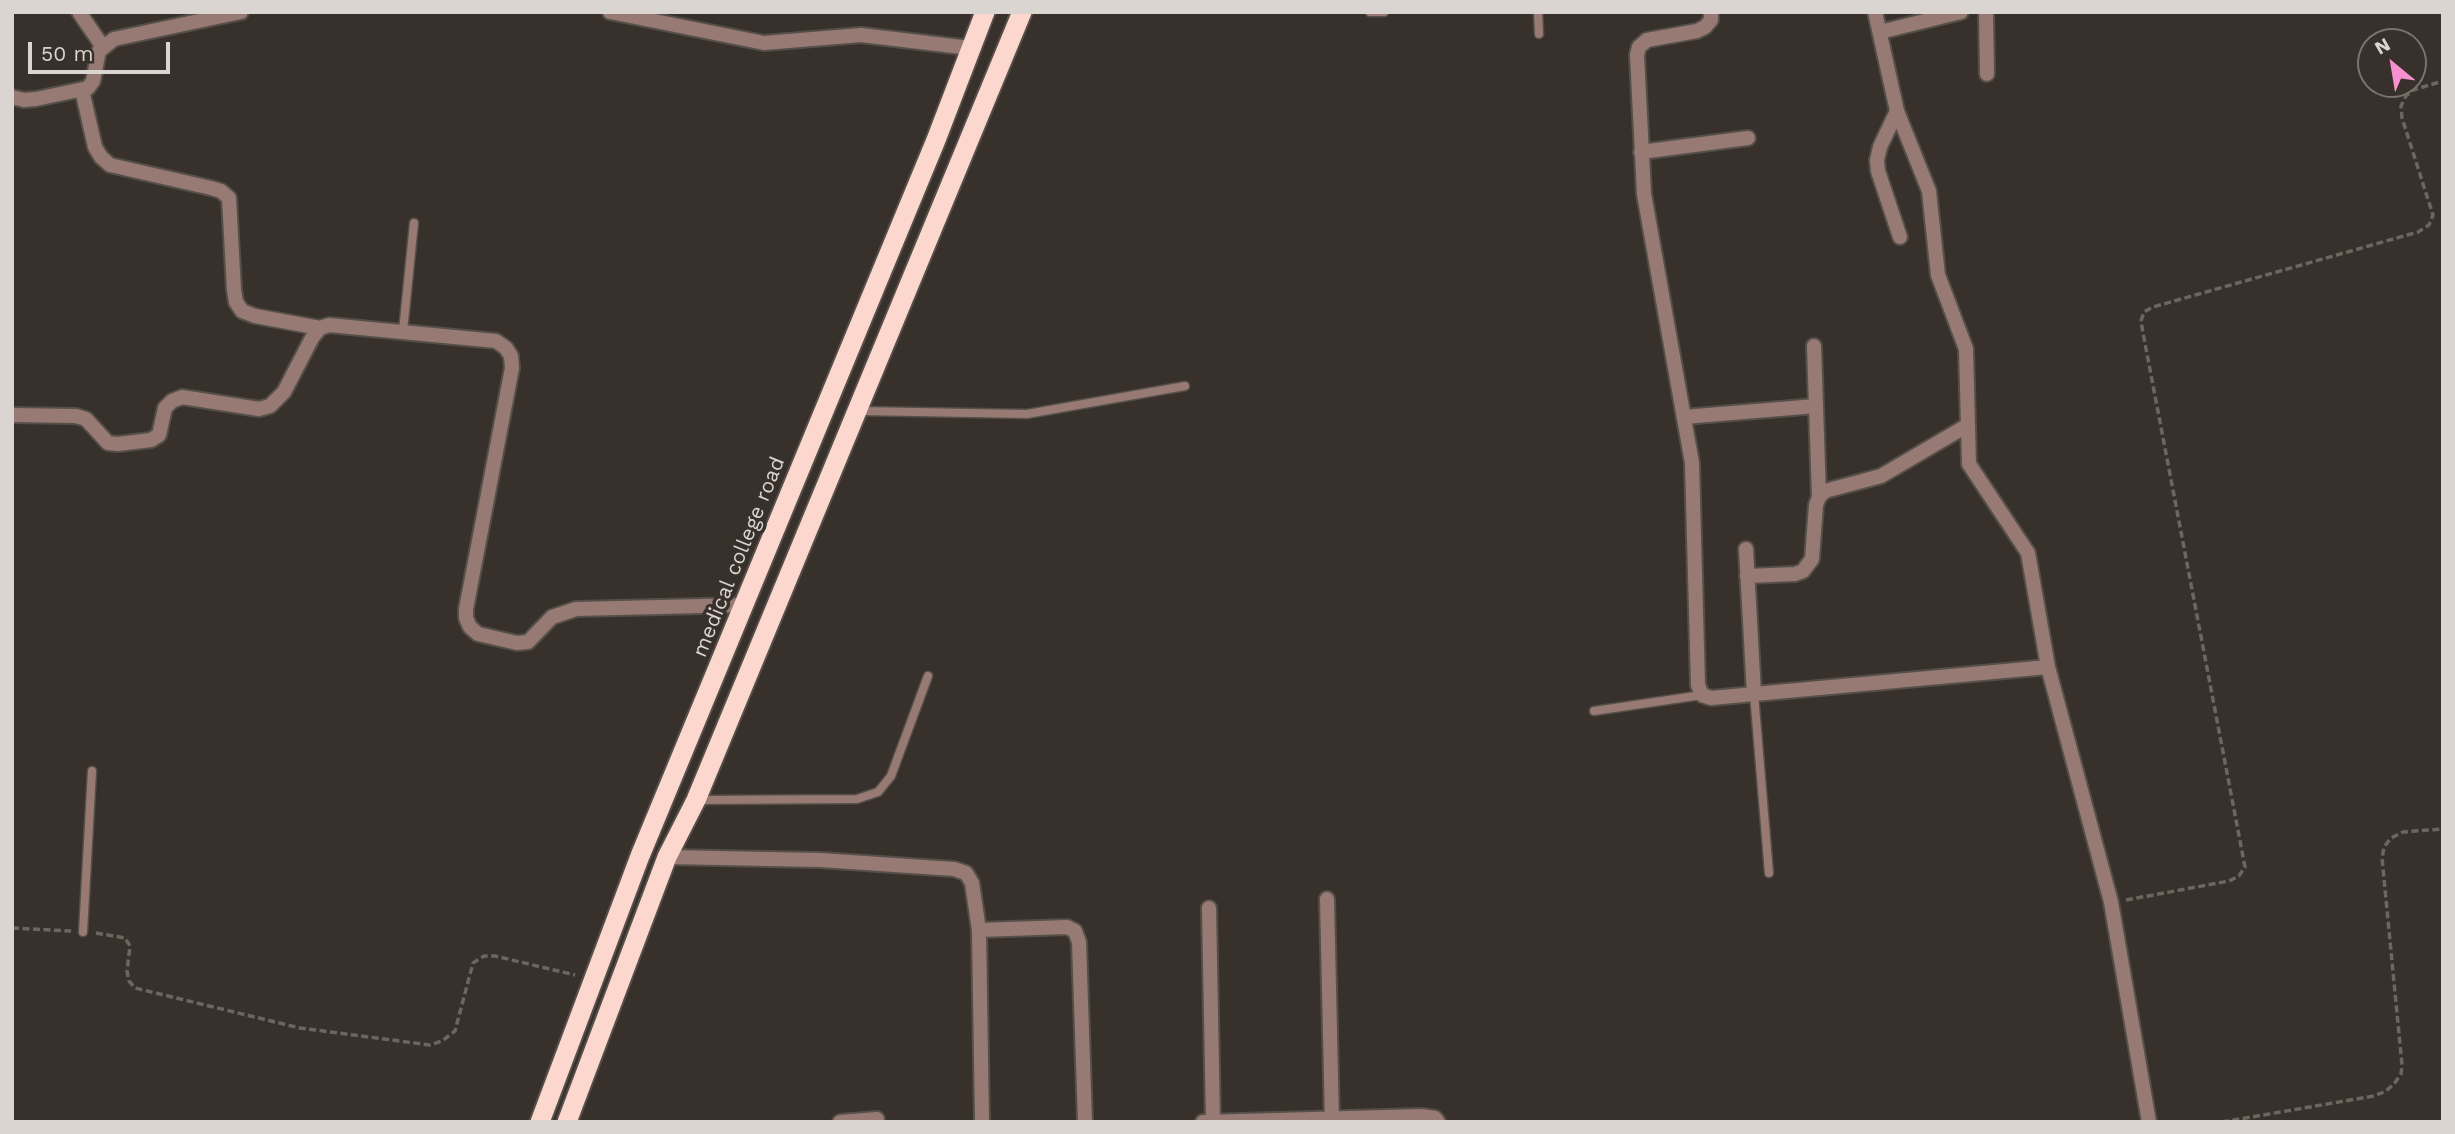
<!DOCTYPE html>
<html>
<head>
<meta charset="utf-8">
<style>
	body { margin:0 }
	#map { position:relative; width:2455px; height:1134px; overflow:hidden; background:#38312b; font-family:"Work Sans",sans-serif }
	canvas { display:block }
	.frame { position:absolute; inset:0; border:14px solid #dad5d1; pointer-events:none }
	.north { position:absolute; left:2357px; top:28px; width:70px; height:70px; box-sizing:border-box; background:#38312b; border:2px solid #79736d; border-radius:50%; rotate:330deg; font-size:19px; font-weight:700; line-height:28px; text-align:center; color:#dad5d1 }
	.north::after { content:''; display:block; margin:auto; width:24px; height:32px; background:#f790ce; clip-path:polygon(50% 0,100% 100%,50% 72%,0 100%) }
	.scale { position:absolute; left:28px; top:42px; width:142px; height:32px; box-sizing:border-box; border:4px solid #dad5d1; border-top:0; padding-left:9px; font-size:21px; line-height:24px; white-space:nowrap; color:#dad5d1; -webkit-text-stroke:5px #38312b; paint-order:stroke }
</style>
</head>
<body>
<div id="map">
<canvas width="2455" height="1134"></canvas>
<div class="frame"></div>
<div class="north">N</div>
<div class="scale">50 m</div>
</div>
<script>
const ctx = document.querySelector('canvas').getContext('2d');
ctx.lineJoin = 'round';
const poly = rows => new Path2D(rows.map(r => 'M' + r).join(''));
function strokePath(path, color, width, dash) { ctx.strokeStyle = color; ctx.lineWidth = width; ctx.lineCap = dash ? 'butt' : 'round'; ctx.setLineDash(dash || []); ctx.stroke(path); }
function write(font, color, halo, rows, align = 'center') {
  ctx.font = font + ' "Work Sans",sans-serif'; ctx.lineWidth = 7; ctx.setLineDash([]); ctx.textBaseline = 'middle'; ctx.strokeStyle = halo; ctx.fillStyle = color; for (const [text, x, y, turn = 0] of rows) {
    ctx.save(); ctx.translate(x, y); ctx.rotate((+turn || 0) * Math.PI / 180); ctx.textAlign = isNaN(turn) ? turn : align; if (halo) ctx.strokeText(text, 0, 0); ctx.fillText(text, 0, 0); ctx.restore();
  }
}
const path = poly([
	[2126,900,2229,881,2239,876,2245,867,2143,333,2141,321,2144,312,2153,307,2418,232,2429,225,2433,215,2402,118,2401,106,2406,96,2413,90,2443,81],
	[12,928,71,931],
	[96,933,125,938,130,946,127,971,129,981,135,988,300,1028,430,1045,442,1041,455,1031,473,963,484,956,495,956,575,975],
	[2222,1122,2374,1096,2386,1091,2394,1084,2401,1074,2402,1065,2382,858,2384,847,2391,838,2403,832,2443,829]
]);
const service = poly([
	[1370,12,1384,12],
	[1538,12,1539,34],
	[403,331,414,223],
	[860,411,1027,414,1185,386],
	[1754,694,1769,873],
	[1594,711,1702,695],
	[699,800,857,799,878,792,891,776,928,676],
	[83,932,92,771]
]);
const minor = poly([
	[79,12,103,47],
	[610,12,764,43,861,35,970,48],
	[1711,12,1711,20,1705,27,1697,31,1647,40,1639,47,1637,55,1644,194,1692,463,1698,685,1702,695,1711,698,2048,667],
	[1875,12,1897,111,1880,147,1877,160,1878,171,1900,237],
	[1986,12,1987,74],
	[1880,32,1961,12],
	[82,90,95,147,101,157,110,165,211,188,221,191,229,198,234,290,236,302,242,311,255,316,320,328],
	[12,97,24,100,36,99,88,88,93,81,99,51,114,39,241,12],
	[1897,111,1929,191,1938,275,1966,349,1969,464,2028,553,2048,667,2111,902,2149,1122],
	[1641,152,1748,138],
	[1814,346,1819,497],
	[12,415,76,416,86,419,108,443,118,444,151,440,159,435,165,408,172,401,182,397,259,409,270,406,284,392,312,338,320,328,329,325,496,341,506,348,511,356,512,368,466,609,466,618,470,627,478,634,517,643,528,642,552,617,576,609,744,605],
	[1684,417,1816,406],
	[1746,549,1754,694],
	[1747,576,1795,574,1803,571,1812,559,1816,505,1819,497,1825,491,1881,476,1968,425],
	[667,857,820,860,954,869,966,873,972,883,979,930,982,1122],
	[1327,899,1332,1122],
	[1209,908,1213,1122],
	[979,930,1067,927,1075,931,1079,942,1085,1122],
	[840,1122,877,1119],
	[1203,1122,1422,1116,1435,1118,1438,1122]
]);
const trunk = poly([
	[540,1122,640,856,936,140,985,12],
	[567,1122,667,857,696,800,1022,12]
]);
const streetNames = [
	["medical college road",739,557,-68]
];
strokePath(service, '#554f49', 11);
strokePath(minor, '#554f49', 18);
strokePath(trunk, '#554f49', 23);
strokePath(path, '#6c6660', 3.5, [7, 3.5]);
strokePath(service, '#977a73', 8);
strokePath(minor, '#977a73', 14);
strokePath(trunk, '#fcd7ce', 19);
write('21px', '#dad5d1', '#38312b', streetNames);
</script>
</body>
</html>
